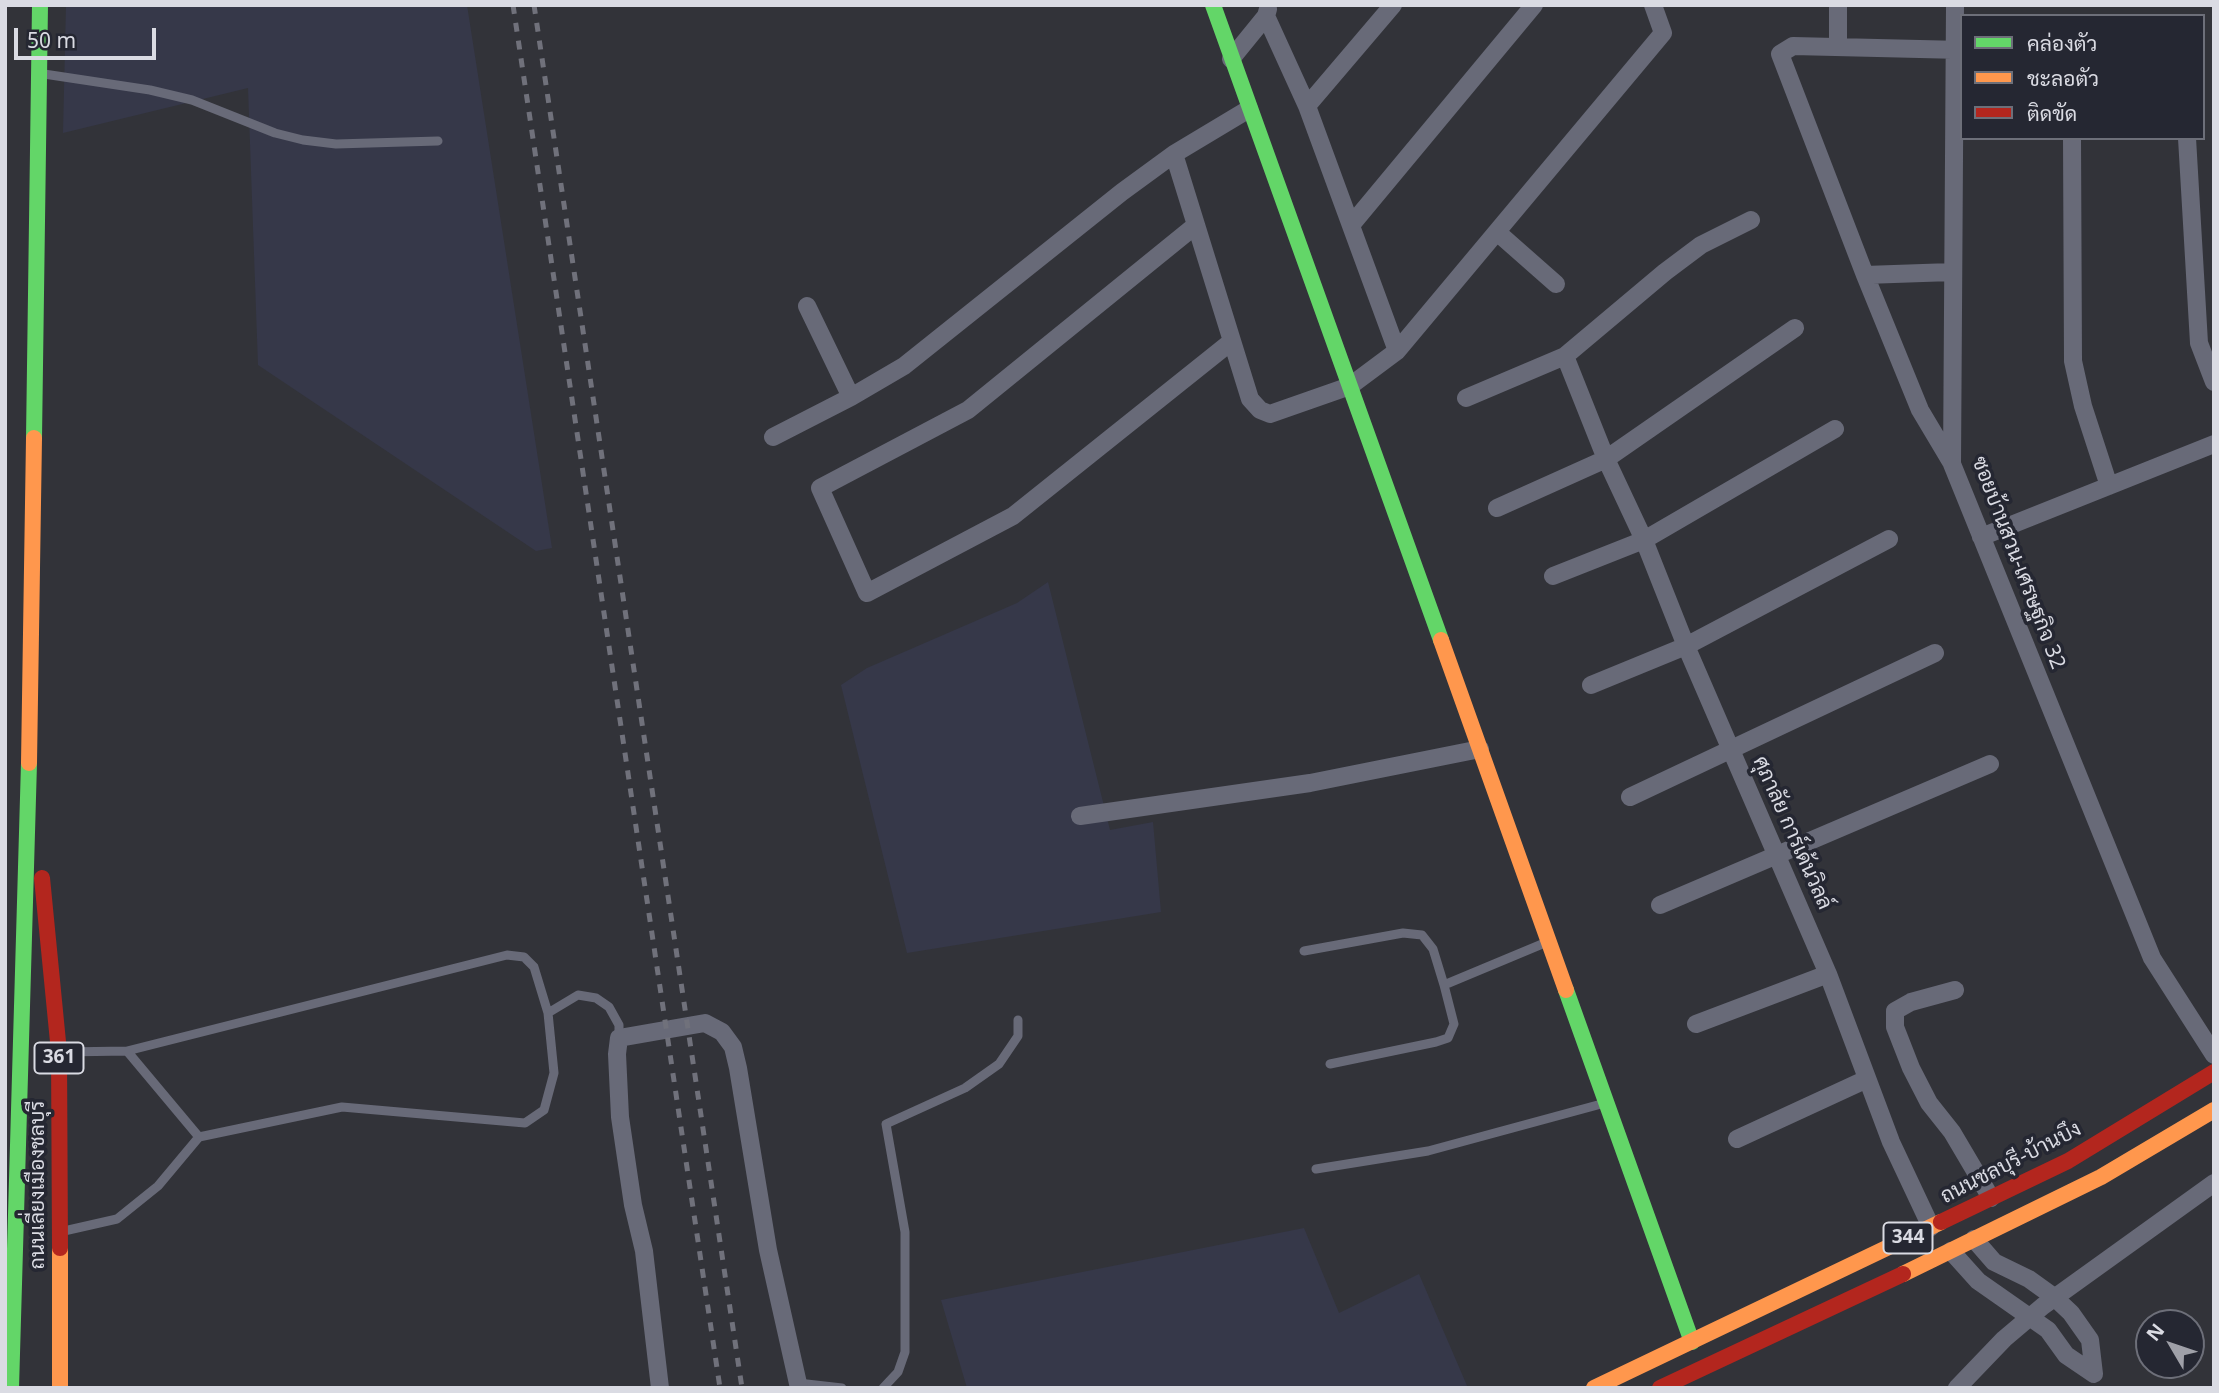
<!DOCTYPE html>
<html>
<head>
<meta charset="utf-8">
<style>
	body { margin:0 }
	#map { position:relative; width:2219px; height:1393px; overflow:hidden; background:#323339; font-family:"Noto Sans",Sarabun,sans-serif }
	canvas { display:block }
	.frame { position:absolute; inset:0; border:7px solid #dadbe3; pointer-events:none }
	.legend { position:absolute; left:1960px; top:14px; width:245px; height:126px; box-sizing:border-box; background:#252732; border:2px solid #6d6f79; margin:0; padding:9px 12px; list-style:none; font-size:21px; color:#dadbe3 }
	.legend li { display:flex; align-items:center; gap:14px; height:35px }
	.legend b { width:35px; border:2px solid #6d6f79 }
	.north { position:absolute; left:2135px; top:1309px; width:70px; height:70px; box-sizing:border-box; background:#252732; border:2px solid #6d6f79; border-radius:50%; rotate:309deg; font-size:19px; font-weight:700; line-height:28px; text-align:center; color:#dadbe3 }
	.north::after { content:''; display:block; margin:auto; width:24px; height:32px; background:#9fa0a8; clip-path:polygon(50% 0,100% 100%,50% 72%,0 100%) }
	.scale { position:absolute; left:14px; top:28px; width:142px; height:32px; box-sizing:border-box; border:4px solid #dadbe3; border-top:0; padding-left:9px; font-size:21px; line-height:24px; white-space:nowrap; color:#dadbe3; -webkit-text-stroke:5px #252732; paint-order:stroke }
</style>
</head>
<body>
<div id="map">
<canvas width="2219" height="1393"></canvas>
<div class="frame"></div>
<ul class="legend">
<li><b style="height:9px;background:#63d668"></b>คล่องตัว</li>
<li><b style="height:9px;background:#ff974d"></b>ชะลอตัว</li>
<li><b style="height:9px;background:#b3261e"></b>ติดขัด</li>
</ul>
<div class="north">N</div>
<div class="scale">50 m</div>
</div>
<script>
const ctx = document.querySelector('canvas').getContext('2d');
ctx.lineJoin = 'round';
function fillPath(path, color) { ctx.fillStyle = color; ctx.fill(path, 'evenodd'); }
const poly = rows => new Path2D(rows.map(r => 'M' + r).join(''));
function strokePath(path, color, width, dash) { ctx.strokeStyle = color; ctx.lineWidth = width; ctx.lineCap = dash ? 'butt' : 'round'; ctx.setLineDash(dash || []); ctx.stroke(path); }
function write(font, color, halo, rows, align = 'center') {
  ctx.font = font + ' "Noto Sans",Sarabun,sans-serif'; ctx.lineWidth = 7; ctx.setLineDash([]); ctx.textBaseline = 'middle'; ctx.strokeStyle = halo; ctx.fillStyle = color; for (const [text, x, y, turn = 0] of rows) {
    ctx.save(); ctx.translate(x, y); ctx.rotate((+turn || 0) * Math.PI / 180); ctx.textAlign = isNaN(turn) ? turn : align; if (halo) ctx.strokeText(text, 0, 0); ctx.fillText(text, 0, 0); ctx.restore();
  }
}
const built = poly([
	[66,5,467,5,552,548,536,551,258,365,248,88,63,133],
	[1048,582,1110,830,1153,822,1161,912,907,953,841,685,867,668,1017,603],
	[1304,1228,1339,1313,1419,1274,1468,1388,967,1388,941,1300]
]);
const lane = poly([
	[44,74,150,90,192,100,275,133,303,140,336,144,438,141],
	[1304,951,1403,933,1422,935,1433,949,1444,985,1547,942],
	[127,1051,507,955,524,957,534,967,548,1013],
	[64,1052,127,1051,199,1137,342,1107,525,1123,544,1110,554,1073,548,1013,578,995,596,998,609,1007,619,1025,619,1038],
	[1330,1064,1436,1042,1448,1038,1454,1024,1444,985],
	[1316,1169,1428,1151,1605,1103],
	[64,1231,117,1219,158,1186,199,1137],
	[798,1383,842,1388],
	[883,1388,898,1372,905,1352,905,1232,886,1124,965,1088,999,1064,1018,1036,1018,1020]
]);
const street = poly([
	[1955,5,1952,464,2152,958,2214,1055],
	[1266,16,1307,106,1397,351],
	[1838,47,1838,5],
	[1231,59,1266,16,1268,9],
	[1307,106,1393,5],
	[2072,138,2073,361,2083,406,2109,486],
	[2187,138,2199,343,2214,382],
	[1174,154,1250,399,1260,410,1270,414,1350,386,1397,351,1663,33,1653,5],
	[1352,224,1534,5],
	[1196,225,968,410,820,488,867,593,1013,516,1232,341],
	[1497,232,1556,284],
	[1865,275,1952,272],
	[807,306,851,397],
	[1565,356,1606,459,1644,540,1686,646,1828,974,1891,1142,1931,1227],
	[1466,398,1565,356,1665,272,1701,245,1751,220],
	[773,437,851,397,904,366,1122,192,1174,154,1249,109],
	[1951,462,1920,410,1865,275,1780,54,1793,46,1962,50],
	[1497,508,1606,459,1795,328],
	[1981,537,2214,444],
	[1553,576,1644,540,1835,429],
	[1591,685,1686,646,1889,539],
	[1630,797,1935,653],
	[1080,816,1310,783,1480,749],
	[1660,905,1990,764],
	[1955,990,1911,1002,1895,1011,1895,1027,1911,1068,1929,1103,1952,1132,1991,1198],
	[1696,1024,1828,974],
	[1737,1139,1867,1079],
	[1951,1251,1978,1281,2048,1330,2066,1355,2094,1374,2090,1340,2071,1313,2054,1297,2029,1279,1994,1262,1974,1239],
	[660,1388,644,1251,633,1205,620,1117,617,1054,619,1038,705,1023,722,1032,733,1047,738,1068,768,1250,799,1388],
	[1957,1388,2004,1339,2043,1306,2214,1183]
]);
const fast = poly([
	[1213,5,1441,640],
	[34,438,40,5],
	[1566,990,1692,1342],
	[11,1388,29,763]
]);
const slow = poly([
	[1441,640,1566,990],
	[29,763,34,438],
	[60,1248,60,1388],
	[1903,1274,2101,1177,2214,1110],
	[1594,1388,1941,1222]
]);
const jam = poly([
	[42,878,59,1052,60,1248],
	[1941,1222,2068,1161,2214,1072],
	[1660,1388,1903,1274]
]);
const rail = poly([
	[513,5,720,1388],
	[534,5,742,1388]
]);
const shields = [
	[59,1058,49],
	[1908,1238,49]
];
const shieldNames = [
	["361",59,1058],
	["344",1908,1238]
];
const streetNames = [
	["ซอยบ้านสวน-เศรษฐกิจ 32",2018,563,69],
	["ศุภาลัย การ์เด้นวิลล์",1792,833,66],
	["ถนนชลบุรี-บ้านบึง",2011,1163,-27],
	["ถนนเลี่ยงเมืองชลบุรี",38,1185,-90]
];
fillPath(built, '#363849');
strokePath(lane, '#686a78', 9);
strokePath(street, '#686a78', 18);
strokePath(fast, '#63d668', 16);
strokePath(slow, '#ff974d', 16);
strokePath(jam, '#b3261e', 16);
strokePath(rail, '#70717b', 5, [9, 9]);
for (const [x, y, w] of shields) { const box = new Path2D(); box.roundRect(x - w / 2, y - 15.5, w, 31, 5); ctx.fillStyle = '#252732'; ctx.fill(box); strokePath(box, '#dadbe3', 2); }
write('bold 19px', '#dadbe3', null, shieldNames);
write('21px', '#dadbe3', '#252732', streetNames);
</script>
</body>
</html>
